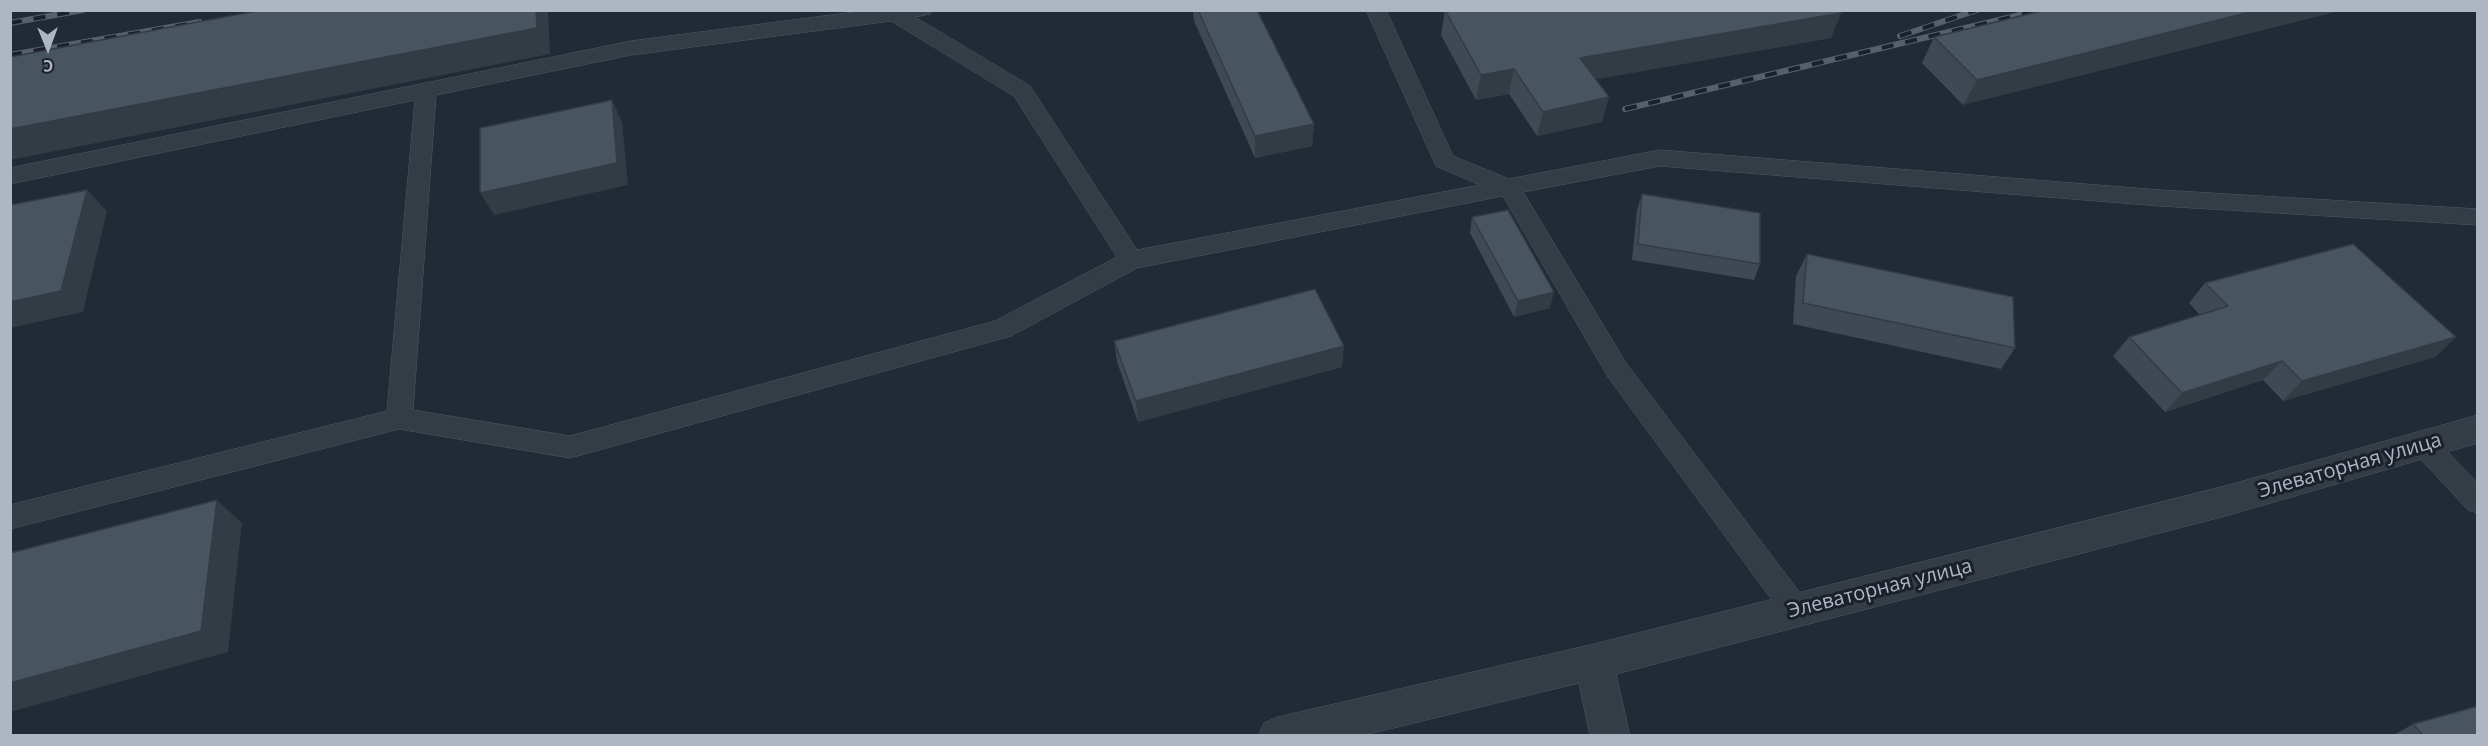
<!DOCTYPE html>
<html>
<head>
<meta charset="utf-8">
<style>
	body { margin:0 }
	#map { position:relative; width:2488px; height:746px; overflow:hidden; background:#212a35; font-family:"Open Sans",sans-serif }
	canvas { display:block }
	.frame { position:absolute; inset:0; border:12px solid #afb6c3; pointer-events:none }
	.north { position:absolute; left:18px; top:18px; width:60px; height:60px; -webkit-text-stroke:4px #1a212a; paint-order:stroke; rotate:179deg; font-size:16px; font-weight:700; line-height:24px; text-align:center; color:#afb6c3 }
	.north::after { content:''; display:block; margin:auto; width:21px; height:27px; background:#afb6c3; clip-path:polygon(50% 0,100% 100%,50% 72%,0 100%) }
</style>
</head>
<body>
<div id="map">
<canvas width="2488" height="746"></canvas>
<div class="frame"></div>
<div class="north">С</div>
</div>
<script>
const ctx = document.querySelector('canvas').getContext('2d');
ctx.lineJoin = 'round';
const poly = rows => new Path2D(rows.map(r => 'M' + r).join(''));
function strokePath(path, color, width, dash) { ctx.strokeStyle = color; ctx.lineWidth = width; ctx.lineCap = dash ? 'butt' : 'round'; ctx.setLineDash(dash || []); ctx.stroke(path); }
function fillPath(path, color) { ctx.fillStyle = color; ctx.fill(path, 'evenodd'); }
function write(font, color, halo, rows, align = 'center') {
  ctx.font = font + ' "Open Sans",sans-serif'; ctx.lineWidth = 6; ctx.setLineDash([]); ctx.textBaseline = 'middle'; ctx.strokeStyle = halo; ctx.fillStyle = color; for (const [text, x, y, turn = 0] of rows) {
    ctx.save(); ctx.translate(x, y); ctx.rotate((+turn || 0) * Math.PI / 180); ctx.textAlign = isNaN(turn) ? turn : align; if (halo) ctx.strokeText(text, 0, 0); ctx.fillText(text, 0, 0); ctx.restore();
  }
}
const service = poly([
	[870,10,933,10,930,14,915,17,1030,86,1137,250,1480,185,1436,166,1366,10,1386,10,1453,156,1509,179,1660,150,2160,190,2478,209,2478,225,2160,206,1660,166,1523,192,1626,363,1806,601,1810,610,1806,619,1796,623,1786,619,1608,377,1503,196,1137,268,1011,336,570,458,399,429,10,529,10,505,387,411,415,100,10,184,10,168,631,41,870,10],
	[891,21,1014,96,1117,257,995,321,570,436,413,410,436,95,631,55,891,21],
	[2425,435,2434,438,2478,483,2478,513,2468,510,2416,454,2412,446,2416,438,2425,435]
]);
const minor = poly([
	[2478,415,2478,443,2229,515,1616,674,1630,736,1590,736,1579,683,1360,736,1258,736,1264,723,1278,717,1594,644,2229,485,2478,415]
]);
const rail = poly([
	[10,23,83,10],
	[1900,36,1977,10],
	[10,55,200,22],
	[1625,109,2041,10]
]);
const wall = poly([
	[1193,10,1198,10,1314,124,1312,146,1255,158,1194,21],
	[1445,10,1841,13,1831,38,1596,79,1602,122,1537,136,1509,94,1476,100,1441,35],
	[2045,10,1963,105,1922,63,1934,37],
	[1642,194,1760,264,1754,280,1632,260,1637,210],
	[1472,217,1550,308,1514,317,1470,233],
	[1807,254,2015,348,2001,369,1793,324,1796,276],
	[2205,283,2456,337,2435,357,2283,401,2263,380,2165,412,2113,356,2129,337,2200,315,2189,303],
	[1114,341,1342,367,1138,422,1117,362],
	[2413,724,2478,735,2394,735]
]);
const shadedWall = poly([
	[536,10,548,10,550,54,10,160,10,129],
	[2258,10,2344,10,1963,105,1977,80],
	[1841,13,1831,38,1574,83,1580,58],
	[1514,69,1509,94,1476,100,1481,75],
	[1609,97,1602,122,1537,136,1543,112],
	[612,100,622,122,628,185,494,215,480,193],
	[1314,124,1312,146,1255,158,1255,136],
	[87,190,107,211,83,312,10,328,10,302],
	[1554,292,1550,308,1514,317,1518,301],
	[2456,337,2435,357,2283,401,2302,381],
	[1344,346,1342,367,1138,422,1136,401],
	[2282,361,2263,380,2165,412,2182,393],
	[217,500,242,523,228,652,10,712,10,683]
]);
const building = poly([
	[262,10,536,10,537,28,10,129,10,57,262,10],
	[1198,10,1257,10,1314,124,1255,136,1198,10],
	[1445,10,1839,10,1841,13,1580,58,1609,97,1543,112,1514,69,1481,75,1445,10],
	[2045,10,2258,10,1977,80,1934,37,2045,10],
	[612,100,617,163,480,193,480,128,612,100],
	[87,190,61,291,10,302,10,205,87,190],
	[1642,194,1760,213,1760,264,1638,244,1642,194],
	[1508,210,1554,292,1518,301,1472,217,1508,210],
	[2353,244,2456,337,2302,381,2282,361,2182,393,2129,337,2228,306,2205,283,2353,244],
	[1807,254,2013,297,2015,348,1803,303,1807,254],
	[1315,289,1344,346,1136,401,1114,341,1315,289],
	[217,500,201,631,10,683,10,553,217,500],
	[2478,706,2478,735,2423,735,2413,724,2478,706]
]);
const streetNames = [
	["Элеваторная улица",2350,466,-16],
	["Элеваторная улица",1880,589,-14]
];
strokePath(service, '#525964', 1);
strokePath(minor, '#525964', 1);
fillPath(service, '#343c46');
fillPath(minor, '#343c46');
strokePath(rail, '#56606d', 6);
strokePath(rail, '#1a212a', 4, [12]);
fillPath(wall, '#3f4853');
fillPath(shadedWall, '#333b44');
fillPath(building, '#495461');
strokePath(building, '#333b44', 1.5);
write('20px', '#afb6c3', '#1a212a', streetNames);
</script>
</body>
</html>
